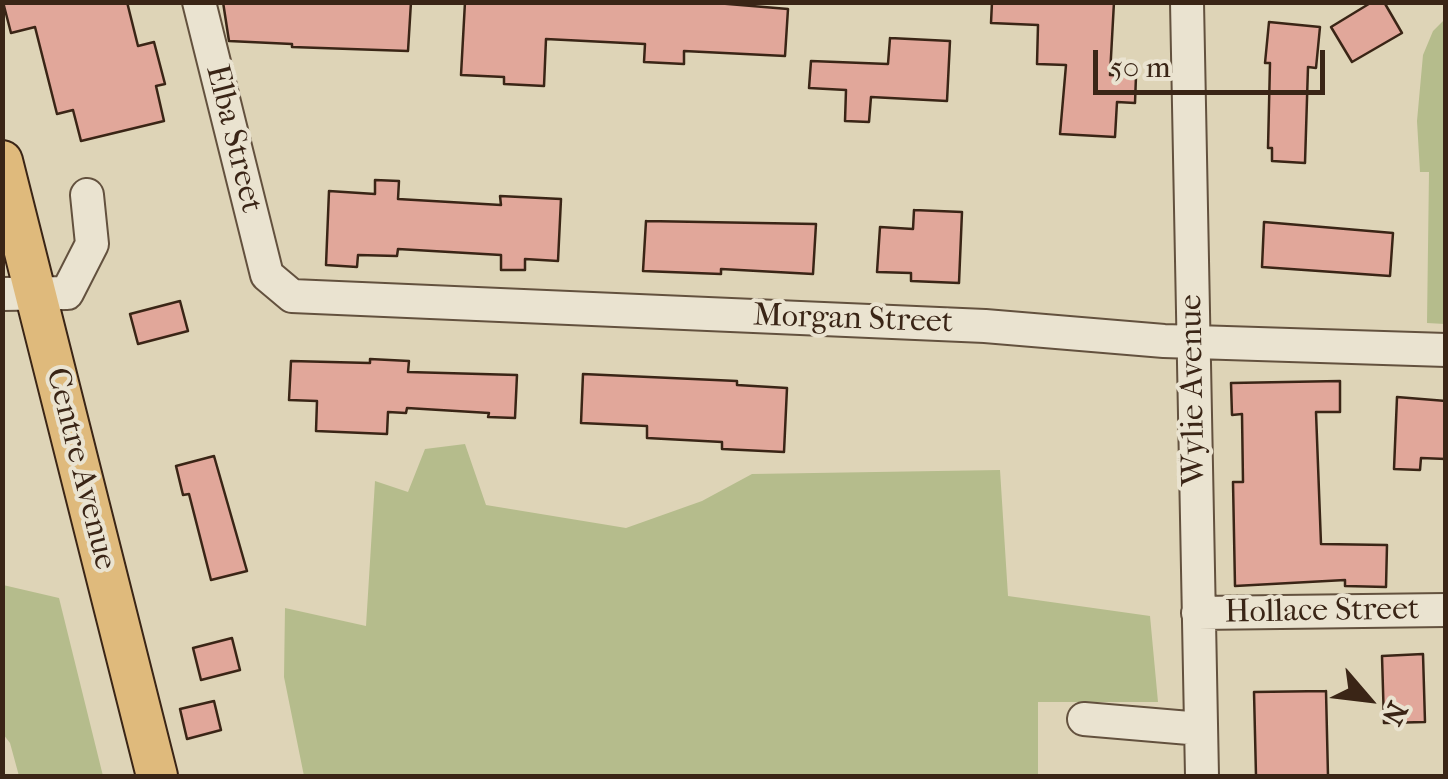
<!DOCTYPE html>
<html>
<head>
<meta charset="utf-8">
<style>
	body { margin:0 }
	#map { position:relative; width:1448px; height:779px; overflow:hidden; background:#ded4b7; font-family:"IM FELL French Canon",serif }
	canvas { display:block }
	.frame { position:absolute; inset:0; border:5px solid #3a2516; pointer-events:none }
	.north { position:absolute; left:1318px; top:649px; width:100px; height:100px; -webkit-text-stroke:8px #eae3d0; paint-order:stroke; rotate:118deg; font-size:28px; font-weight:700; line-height:40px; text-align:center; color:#3a2516 }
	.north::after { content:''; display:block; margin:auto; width:35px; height:45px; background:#3a2516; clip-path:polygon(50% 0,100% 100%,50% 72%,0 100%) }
	.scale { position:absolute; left:1093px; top:50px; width:232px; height:45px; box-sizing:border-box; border:5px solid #3a2516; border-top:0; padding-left:12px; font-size:30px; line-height:35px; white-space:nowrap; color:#3a2516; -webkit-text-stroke:8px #eae3d0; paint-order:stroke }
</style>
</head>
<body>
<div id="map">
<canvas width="1448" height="779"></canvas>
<div class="frame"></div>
<div class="north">N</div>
<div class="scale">50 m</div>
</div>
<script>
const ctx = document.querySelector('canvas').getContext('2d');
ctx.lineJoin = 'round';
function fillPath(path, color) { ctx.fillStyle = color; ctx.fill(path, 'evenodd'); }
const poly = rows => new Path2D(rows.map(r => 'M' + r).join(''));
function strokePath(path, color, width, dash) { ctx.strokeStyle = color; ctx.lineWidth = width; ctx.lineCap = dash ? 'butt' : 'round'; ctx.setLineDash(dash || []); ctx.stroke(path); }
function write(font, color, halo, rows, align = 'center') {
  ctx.font = font + ' "IM FELL French Canon",serif'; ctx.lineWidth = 8; ctx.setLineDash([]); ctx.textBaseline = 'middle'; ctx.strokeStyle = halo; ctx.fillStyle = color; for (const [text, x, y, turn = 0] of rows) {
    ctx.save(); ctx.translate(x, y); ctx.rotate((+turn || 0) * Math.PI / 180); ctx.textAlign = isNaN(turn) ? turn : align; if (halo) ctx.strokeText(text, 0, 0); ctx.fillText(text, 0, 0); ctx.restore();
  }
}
const green = poly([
	[1445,19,1446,324,1445,324,1427,323,1429,172,1420,172,1417,121,1423,55,1433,31],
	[465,444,486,505,626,528,702,501,752,474,1000,470,1008,596,1150,616,1158,702,1038,702,1038,776,304,776,284,677,285,608,366,626,375,481,408,492,425,449],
	[3,585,59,598,103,776,19,776,10,743,3,734]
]);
const building = poly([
	[3,2,127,2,138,46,154,42,165,84,156,86,164,121,81,141,73,110,57,114,35,27,11,33,3,2],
	[223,2,411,2,408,51,292,47,292,44,229,41,223,2],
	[465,2,704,2,788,9,785,56,684,51,684,64,644,62,645,44,546,39,544,86,504,84,504,77,461,75,465,2],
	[992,2,1114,2,1110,75,1136,76,1135,103,1117,102,1115,137,1060,134,1066,65,1037,64,1038,25,991,23,992,2],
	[1372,2,1384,2,1402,33,1352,62,1331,27,1372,2],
	[1269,22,1320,27,1316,68,1308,67,1305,163,1272,161,1272,148,1268,148,1270,63,1265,63,1269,22],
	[890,38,950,41,947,101,871,97,869,122,845,121,846,90,809,88,811,61,888,64,890,38],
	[375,180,399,181,398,199,501,205,500,196,561,199,558,261,525,259,525,270,501,270,501,255,398,249,397,256,358,255,357,267,326,265,329,191,375,194,375,180],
	[914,210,962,212,959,283,911,281,911,273,877,272,880,227,913,229,914,210],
	[646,221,816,224,813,274,721,269,721,274,643,271,646,221],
	[1264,222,1393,233,1390,276,1262,267,1264,222],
	[180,301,188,331,138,344,130,314,180,301],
	[370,359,409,361,408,372,517,375,515,418,488,417,489,413,407,408,406,413,388,412,387,434,316,431,317,401,289,400,291,361,370,363,370,359],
	[583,374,737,381,737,385,787,388,784,452,722,449,722,442,647,438,647,426,581,423,583,374],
	[1340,381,1340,412,1316,412,1321,544,1387,545,1386,587,1345,586,1345,580,1235,586,1233,482,1243,482,1242,414,1232,415,1231,383,1340,381],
	[1397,397,1446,401,1446,459,1421,458,1420,470,1394,469,1397,397],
	[214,456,247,571,211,580,189,494,183,495,176,466,214,456],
	[232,638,240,670,201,680,193,648,232,638],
	[1423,654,1425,722,1384,723,1382,656,1423,654],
	[1326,691,1328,776,1256,776,1254,692,1326,691],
	[214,701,221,730,187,739,180,709,214,701]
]);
const minor = poly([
	[199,2,267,275,292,296,985,326,1164,341,1446,350],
	[1187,2,1202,776],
	[2,294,67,293,92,244,87,195],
	[1198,613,1446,610],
	[1084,719,1201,729]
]);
const major = poly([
	[2,161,157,776]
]);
const streetNames = [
	["Elba Street",233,139,76],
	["Morgan Street",853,320,2],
	["Wylie Avenue",1194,390,-91],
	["Centre Avenue",80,469,76],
	["Hollace Street",1322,612,-1]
];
fillPath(green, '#b5bc8c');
fillPath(building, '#e1a79a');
strokePath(building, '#3a2516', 2.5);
strokePath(minor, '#63513e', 36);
strokePath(major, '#3a2516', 44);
strokePath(minor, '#eae3d0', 32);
strokePath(major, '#dfba7c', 40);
write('32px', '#3a2516', '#eae3d0', streetNames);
</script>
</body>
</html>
